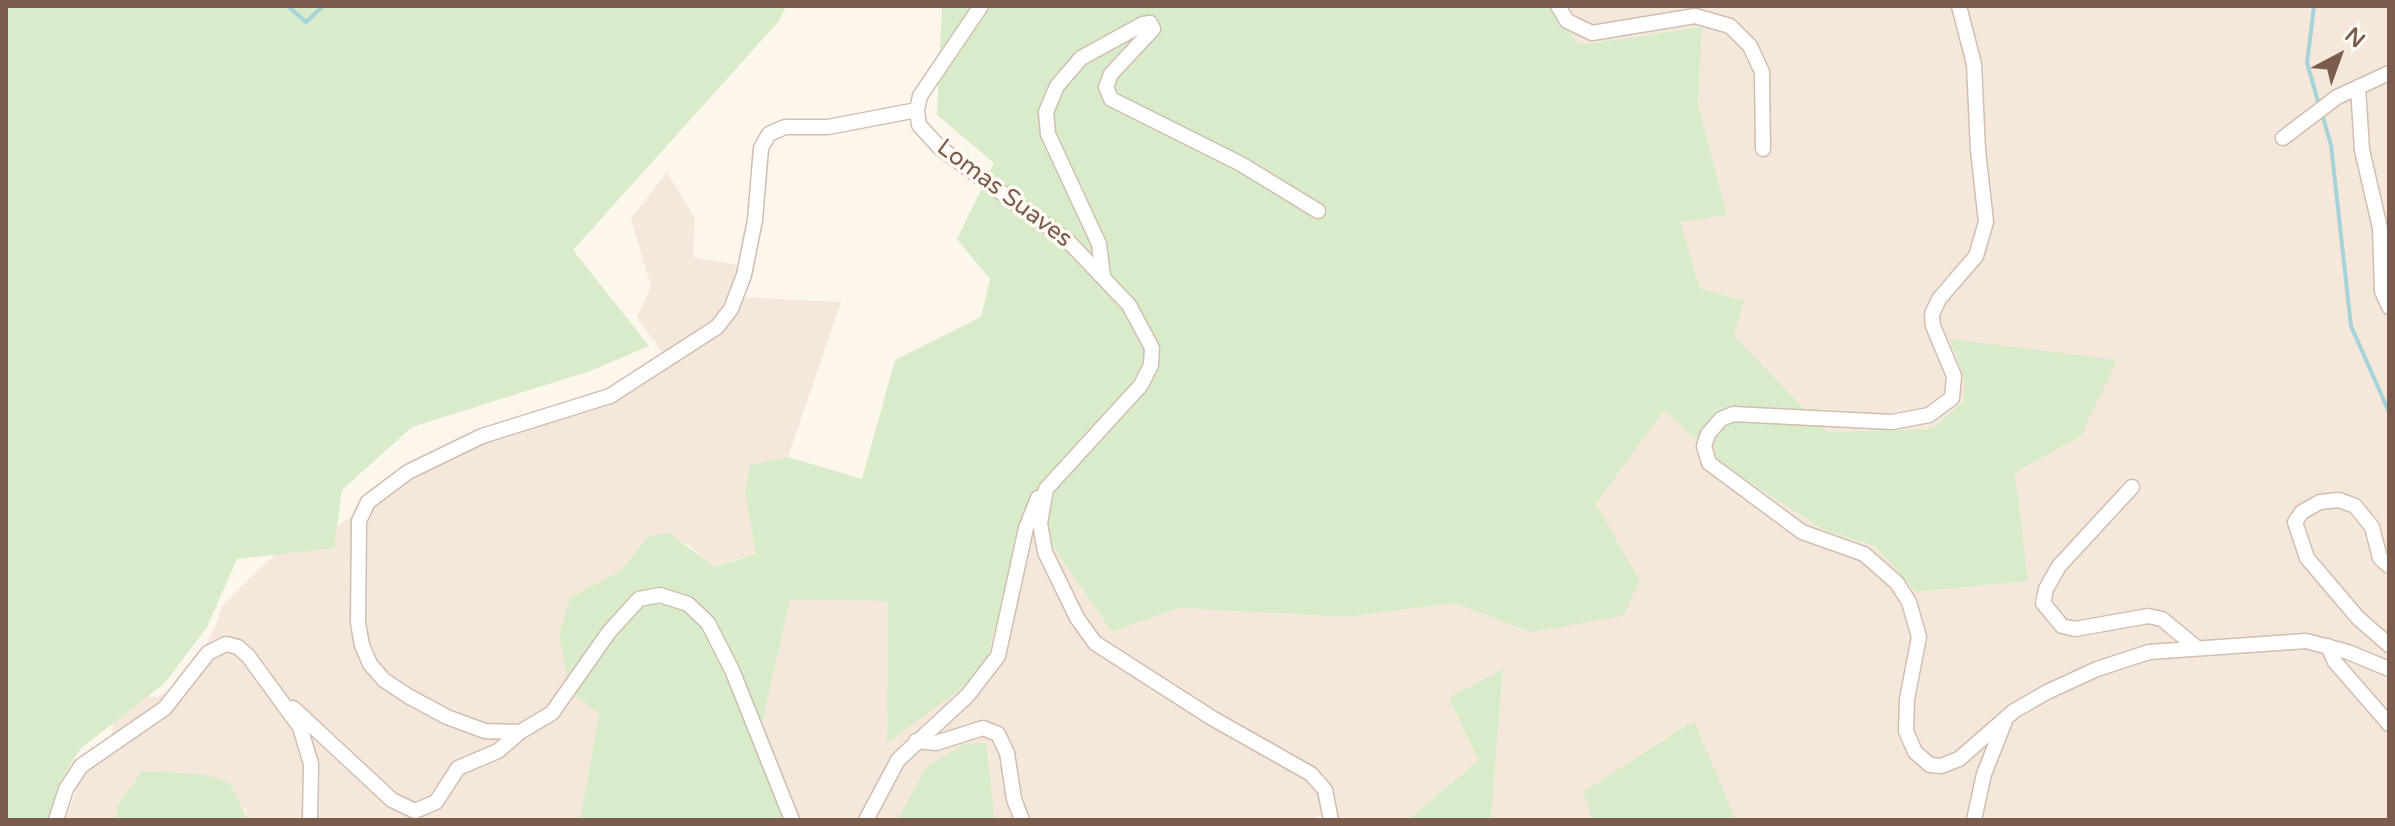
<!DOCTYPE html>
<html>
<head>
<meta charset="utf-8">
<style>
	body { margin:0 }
	#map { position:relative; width:2395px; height:826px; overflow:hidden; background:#fdf6ec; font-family:"Varela Round",sans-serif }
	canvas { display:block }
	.frame { position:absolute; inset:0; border:8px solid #7a5c4d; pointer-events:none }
	.north { position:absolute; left:2299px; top:16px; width:80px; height:80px; -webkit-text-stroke:6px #fffaf3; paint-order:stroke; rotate:41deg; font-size:22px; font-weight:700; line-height:32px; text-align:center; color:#7a5c4d }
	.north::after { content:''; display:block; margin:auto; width:28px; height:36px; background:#7a5c4d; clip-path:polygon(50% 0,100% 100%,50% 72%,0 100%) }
</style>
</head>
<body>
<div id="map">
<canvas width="2395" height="826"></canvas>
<div class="frame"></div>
<div class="north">N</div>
</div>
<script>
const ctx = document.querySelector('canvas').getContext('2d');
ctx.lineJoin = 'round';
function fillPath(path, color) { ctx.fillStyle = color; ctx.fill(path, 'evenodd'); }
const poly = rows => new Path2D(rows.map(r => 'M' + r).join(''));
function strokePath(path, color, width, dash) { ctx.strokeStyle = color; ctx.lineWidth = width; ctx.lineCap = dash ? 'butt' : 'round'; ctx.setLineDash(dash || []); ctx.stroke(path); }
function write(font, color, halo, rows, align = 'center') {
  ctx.font = font + ' "Varela Round",sans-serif'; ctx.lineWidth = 7; ctx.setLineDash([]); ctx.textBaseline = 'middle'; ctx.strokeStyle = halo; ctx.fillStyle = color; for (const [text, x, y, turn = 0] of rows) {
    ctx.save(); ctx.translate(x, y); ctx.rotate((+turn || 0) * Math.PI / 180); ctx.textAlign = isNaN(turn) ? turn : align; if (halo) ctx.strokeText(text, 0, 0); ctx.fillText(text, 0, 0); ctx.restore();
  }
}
const residential = poly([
	[1549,6,2389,6,2389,820,1491,820,1503,670,1480,760,1408,820,1327,820,1316,815,1314,820,995,820,986,743,926,767,897,820,790,820,759,737,790,600,888,600,887,742,1028,509,1112,632,1179,608,1346,617,1454,603,1531,632,1640,581,1596,505,1663,409,1729,469,1822,529,1876,547,1916,592,2027,581,2015,473,2081,436,1951,339,1965,378,1964,401,1932,429,1827,432,1734,336,1744,301,1700,288,1679,221,1727,215,1698,104,1702,27,1579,45],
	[667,172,695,218,693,257,737,265,737,297,841,302,788,457,750,465,745,496,756,554,714,567,689,545,649,536,619,572,570,599,599,713,580,820,248,820,245,809,202,774,142,771,116,808,117,820,65,820,86,766,111,742,114,721,133,696,157,697,174,688,194,666,215,628,222,606,273,556,337,527,425,465,579,403,622,382,662,352,637,318,651,286,631,219]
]);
const green = poly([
	[6,6,786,6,779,21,573,250,649,346,590,371,412,427,342,490,334,548,237,559,207,627,165,683,81,748,59,783,48,820,6,820],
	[942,6,1549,6,1579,45,1702,27,1698,104,1727,215,1680,222,1700,288,1744,301,1734,336,1827,432,1932,429,1964,401,1964,378,1950,339,2117,360,2081,436,2015,473,2028,581,1916,592,1876,547,1822,529,1729,469,1664,410,1596,504,1640,581,1623,616,1531,632,1454,603,1346,617,1179,608,1112,632,1028,510,983,672,887,743,888,601,790,600,759,737,790,820,580,820,599,714,570,691,559,635,570,598,619,572,649,536,669,533,715,567,756,554,745,496,750,465,788,457,862,479,895,360,981,317,990,279,957,239,994,163,937,115],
	[1503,669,1491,820,1408,820,1479,760,1449,698],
	[1694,721,1736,820,1593,820,1583,792],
	[986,743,995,820,897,820,926,767,964,744],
	[142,771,202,774,230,783,248,820,117,820,116,808]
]);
const stream = poly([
	[288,6,306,22,323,6],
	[2314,6,2307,63,2319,105],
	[2322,114,2331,145,2351,326,2389,412]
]);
const street = poly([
	[981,6,920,96,917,110,919,125,940,148,1068,241,1129,305,1152,348,1151,365,1141,385,1046,489,1040,523,1045,552,1077,618,1095,643,1212,718,1311,774,1325,790,1331,820],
	[1558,6,1567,21,1592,33,1695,16,1730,26,1750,46,1762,72,1763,149],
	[1959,6,1974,64,1978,150,1986,222,1976,256,1939,299,1932,314,1933,326,1954,376,1952,398,1929,415,1892,422,1733,414,1721,419,1708,434,1704,446,1709,463,1802,532,1864,554,1897,583,1909,602,1919,637,1907,699,1906,731,1915,752,1930,765,1941,766,1959,759,2014,711,2047,692,2097,669,2149,652,2306,641,2348,652,2389,669],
	[2358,87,2362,150,2380,228,2382,291,2389,307],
	[2283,138,2337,97,2389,73],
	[1103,276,1099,244,1048,134,1046,112,1057,86,1081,58,1143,24,1150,23,1153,29,1111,74,1106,87,1111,99,1241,164,1318,211],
	[2132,487,2059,566,2046,589,2043,603,2062,626,2075,629,2148,616,2162,619,2197,648],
	[2389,566,2380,558,2372,527,2355,506,2339,500,2320,502,2302,512,2295,522,2307,558,2358,618,2389,645],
	[2328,646,2335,662,2389,724],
	[293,708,392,800,415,811,436,802,458,768,498,751,520,732],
	[916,741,936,743,983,728,998,734,1007,753,1014,799,1022,820],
	[56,820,66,789,81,766,165,708,208,653,226,644,238,647,248,656,300,727,311,764,310,820],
	[792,820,732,670,708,623,688,604,660,595,639,599,609,632,552,713,520,732,485,731,447,717,408,696,384,680,370,664,362,645,358,623,359,521,368,502,408,472,482,436,610,396,717,327,731,309,744,275,755,220,761,148,769,134,785,127,828,127,917,110],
	[866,820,898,760,968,695,998,656,1026,528,1038,498],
	[1974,820,1984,774,2005,721]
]);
const streetNames = [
	["Lomas Suaves",1004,194,37]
];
fillPath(residential, '#f5e8da');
fillPath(green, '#d8ecc9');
strokePath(stream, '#a5d3da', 4);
strokePath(street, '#d1beb0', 17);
strokePath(street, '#fff', 14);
write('24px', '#7a5c4d', '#fffaf3', streetNames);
</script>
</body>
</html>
